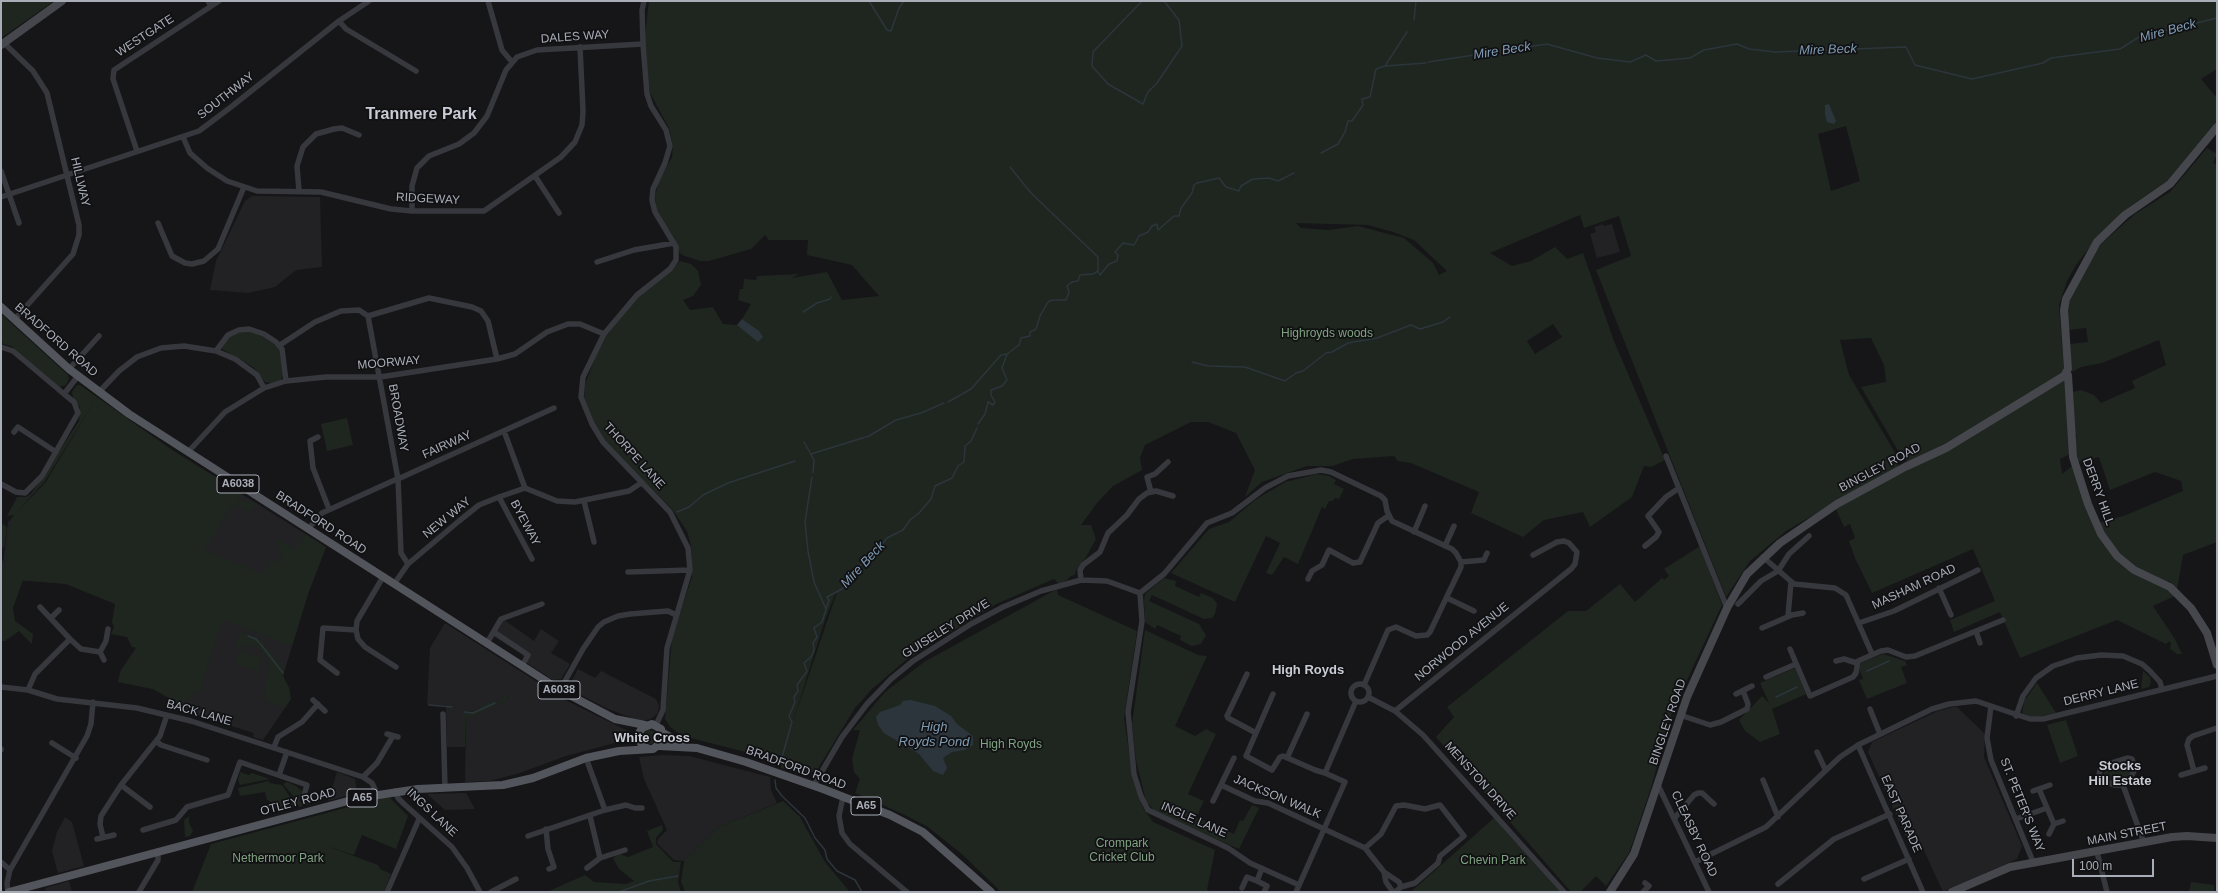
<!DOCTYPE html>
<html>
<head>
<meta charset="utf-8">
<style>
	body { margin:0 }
	#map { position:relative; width:2218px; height:893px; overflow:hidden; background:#161618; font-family:Helvetica,sans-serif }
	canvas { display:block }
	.frame { position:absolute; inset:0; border:2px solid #a8adb8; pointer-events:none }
	.scale { position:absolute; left:2072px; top:859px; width:82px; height:18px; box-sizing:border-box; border:2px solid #a8adb8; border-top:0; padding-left:5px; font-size:12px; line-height:14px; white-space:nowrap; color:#a8adb8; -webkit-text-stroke:3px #111113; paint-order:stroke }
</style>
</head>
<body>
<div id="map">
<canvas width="2218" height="893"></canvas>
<div class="frame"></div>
<div class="scale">100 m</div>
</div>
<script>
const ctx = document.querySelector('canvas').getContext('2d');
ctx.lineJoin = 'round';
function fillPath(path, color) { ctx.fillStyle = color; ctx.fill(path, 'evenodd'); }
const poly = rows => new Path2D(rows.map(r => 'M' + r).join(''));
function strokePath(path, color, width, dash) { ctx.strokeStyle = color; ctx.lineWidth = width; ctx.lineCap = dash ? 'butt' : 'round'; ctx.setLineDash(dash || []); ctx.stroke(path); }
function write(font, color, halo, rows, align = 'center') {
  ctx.font = font + ' Helvetica,sans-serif'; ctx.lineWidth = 3.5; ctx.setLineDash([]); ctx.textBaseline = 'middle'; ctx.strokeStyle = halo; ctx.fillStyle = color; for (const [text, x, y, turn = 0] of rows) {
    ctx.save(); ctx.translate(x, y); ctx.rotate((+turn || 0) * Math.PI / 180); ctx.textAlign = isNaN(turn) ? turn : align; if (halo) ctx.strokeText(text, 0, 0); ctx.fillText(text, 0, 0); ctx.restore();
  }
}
const built = poly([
	[252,196,320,197,322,267,296,270,275,287,248,293,210,290,216,261,245,201],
	[1603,224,1604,226,1612,224,1620,252,1597,258,1590,234,1596,232,1594,227],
	[96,398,172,450,326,547,308,594,283,676,289,688,291,699,263,740,253,737,254,733,176,709,180,704,153,689,118,682,121,670,155,619,66,584,1,579,8,522,46,482],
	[500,617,534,641,541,629,559,641,551,653,570,664,561,679,553,680,527,663,522,654,489,634],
	[445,623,567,701,628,731,629,733,626,740,566,756,517,774,489,781,465,782,466,717,508,698,506,693,502,699,497,702,471,712,463,710,463,747,447,747,446,705,427,705,430,648],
	[578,669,595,678,601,671,656,699,659,705,658,713,651,719,640,721,608,709,577,693,570,689,569,686],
	[1953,707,1957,707,1985,734,1984,757,2022,846,2017,859,1943,892,1920,842,1910,846,1868,752,1872,742,1938,711],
	[663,755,689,756,770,777,771,790,777,803,719,827,684,861,674,860,657,843,658,839,667,830,644,779,639,757],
	[337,772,355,779,357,793,328,801],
	[466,793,475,809,445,810,427,794],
	[65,817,72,822,84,866,58,873,52,851,57,832],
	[69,881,72,892,46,892,45,888]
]);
const green = poly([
	[1,1,54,1,1,38],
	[649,1,2217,1,2217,69,2201,79,2217,98,2217,121,2169,180,2129,207,2093,243,2076,265,2067,281,2059,305,2064,370,2061,374,2003,411,1910,464,1900,454,1861,387,1886,382,1884,365,1871,338,1840,340,1849,375,1897,456,1899,468,1837,501,1786,531,1750,561,1726,597,1596,270,1631,256,1619,216,1584,228,1580,215,1490,253,1512,266,1531,261,1555,247,1567,259,1583,253,1614,341,1665,460,1651,467,1644,466,1632,497,1590,527,1583,512,1544,520,1523,537,1471,513,1479,492,1411,463,1398,461,1394,456,1353,459,1332,466,1307,466,1262,482,1245,497,1255,470,1236,433,1208,422,1191,422,1145,445,1140,458,1142,470,1113,486,1097,503,1081,525,1091,525,1096,539,1086,557,1076,570,1075,575,1071,576,1067,580,1059,584,1054,579,996,604,906,660,872,689,855,708,817,770,805,775,781,768,780,761,683,736,670,727,665,719,672,637,692,577,691,546,687,531,672,509,607,444,595,425,584,402,585,385,596,355,607,335,633,299,665,275,680,261,691,264,698,271,701,285,693,296,683,300,690,310,713,307,723,324,737,325,742,319,751,304,738,300,740,289,743,289,744,279,756,280,757,276,799,274,792,278,827,272,842,300,879,296,852,265,807,255,808,240,769,240,765,235,751,249,709,261,700,261,682,255,679,252,657,210,655,199,658,182,672,157,673,146,669,128,650,93,644,44],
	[1846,126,1860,181,1831,191,1818,134],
	[1296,223,1368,225,1393,232,1414,240,1447,271,1439,275,1433,263,1404,238,1358,226,1328,230,1301,228],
	[1553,324,1562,337,1535,354,1527,341],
	[836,592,837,592,792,725,825,620],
	[2207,148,2217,154,2213,163,2217,165,2217,542,2183,555,2177,589,2171,582,2134,570,2117,553,2098,523,2126,515,2183,491,2181,481,2155,472,2110,490,2099,457,2078,462,2075,440,2077,436,2074,434,2073,392,2081,390,2094,395,2101,403,2135,388,2132,381,2166,365,2159,340,2102,363,2081,367,2072,372,2070,344,2088,342,2086,328,2068,330,2067,311,2071,297,2084,267,2101,244,2135,214,2170,192],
	[1,314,68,375,69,379,66,385,59,387,11,346,3,344,1,338],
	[242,332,251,332,263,336,279,348,283,375,281,380,272,383,265,382,253,367,222,349,222,344,231,336],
	[2066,379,2072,453,2060,459,2062,474,2072,466,2108,549,2177,595,2153,606,2175,639,2182,654,2177,654,2170,649,2171,643,2169,641,2166,644,2117,620,2020,658,2000,612,1954,632,1950,620,1995,601,1973,549,1872,593,1855,558,1849,541,1855,538,1850,524,1844,527,1836,509,1857,495,1935,457],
	[77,385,80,385,172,450,240,492,236,500,257,503,248,511,233,505,204,550,263,574,272,560,278,563,283,555,277,551,280,546,276,543,280,539,295,550,305,534,326,547,308,594,292,646,222,620,201,688,176,709,168,711,174,701,153,689,118,682,121,670,137,648,132,647,127,637,111,634,114,627,112,622,115,604,66,584,23,580,13,608,15,621,33,634,32,644,19,631,5,641,1,641,1,560,3,561,3,579,11,519,14,515,7,516,17,497,26,497,31,494,79,421,80,407,73,398,72,392],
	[95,400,46,482,15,514,45,481],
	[347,418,353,445,327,451,321,424],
	[1317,474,1329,476,1336,480,1334,484,1344,489,1339,499,1335,498,1333,501,1329,501,1325,509,1322,507,1298,564,1284,557,1272,575,1266,573,1280,543,1266,536,1235,602,1171,573,1209,529,1229,522,1255,500,1285,482],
	[4,524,7,528,4,549,1,545,1,526],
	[1700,546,1722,605,1672,712,1651,788,1629,853,1606,886,1596,876,1580,892,1571,892,1436,737,1454,717,1447,707,1568,611,1586,611,1620,584,1635,602,1662,578,1664,580,1669,576,1664,569],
	[1164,578,1176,581,1175,586,1199,597,1201,593,1213,598,1217,604,1215,614,1212,618,1204,619,1152,595,1149,601,1199,624,1206,635,1201,644,1192,646,1180,640,1181,636,1157,625,1155,629,1145,622,1144,601,1145,594],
	[1057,589,1058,595,1137,631,1124,718,1133,779,1143,808,1153,822,1215,850,1207,890,1211,892,1001,892,963,855,928,827,903,814,855,793,860,779,854,772,852,759,860,730,853,730,885,692,924,662],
	[1145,630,1198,655,1207,656,1175,726,1195,736,1206,729,1216,734,1188,794,1204,801,1196,818,1200,821,1201,819,1234,834,1240,820,1243,821,1252,805,1259,808,1239,849,1157,814,1146,801,1136,760,1132,724],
	[242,632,262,640,285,669,283,676,289,688,291,699,285,708,269,703,264,696,269,666,266,656,259,649,249,644,239,648,235,640],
	[240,651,263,658,258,671,235,664],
	[1883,654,1905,661,1907,665,1901,667,1907,683,1867,699,1859,680,1863,679,1859,669,1861,663],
	[1795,668,1806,694,1772,709,1780,734,1760,742,1745,731,1739,720,1762,696,1769,703,1760,683],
	[2143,671,2150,677,2151,682,2149,687,2141,689],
	[2037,683,2056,713,2036,717,2030,717,2022,713,2024,701],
	[506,692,508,700,474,716,466,717,465,747,463,747,463,709,471,712,481,708,483,704,493,701,497,702,502,699],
	[2066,720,2078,756,2060,763,2047,725],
	'643 737a7 7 0 1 1 14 0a7 7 0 1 1-14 0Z',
	[2127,761,2133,766,2129,777,2125,781,2116,784,2103,778,2104,771],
	[240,772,249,775,252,773,270,779,240,785,238,780],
	[269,781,269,783,282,785,297,807,272,811,271,802,267,800,265,792,240,796,238,788],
	[287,782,296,786,302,791,299,801,308,802,309,804,299,807,294,797,283,784],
	[386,797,390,798,408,816,396,849,362,835,354,855,327,846,378,865,380,869,391,874,384,892,192,892,211,844],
	[783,801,800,817,825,862,850,892,685,892,681,881,684,861,719,827],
	[189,816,189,823,193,831,190,836,185,837,184,820],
	[1495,817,1560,892,1410,892,1421,883],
	[662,825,663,830,656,838,656,844,673,862,681,862,678,882,681,892,547,892,585,875,594,882,626,884,634,881,619,869,613,858,619,854,628,857,653,847,647,831],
	[2191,882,2214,885,2214,892,2189,892]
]);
const water = poly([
	[1829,104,1836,121,1834,124,1827,122,1825,114,1825,105],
	[742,319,759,331,763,337,758,342,737,325],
	[911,700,935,706,951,716,957,724,973,736,973,745,965,750,952,752,943,758,947,768,943,775,933,771,919,754,884,733,878,725,876,717,880,712,900,705,903,701]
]);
const stream = poly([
	[869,1,887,30,891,31,899,8,904,1],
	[1142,1,1093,52,1092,66,1108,84,1143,104,1148,92,1157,83,1182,46,1179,20,1164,1],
	[1414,20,1416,1],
	[1428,62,1547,44,1597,58,1630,62,1646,55,1656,61,1690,58,1704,50,1737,44,1749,49,1775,52,1906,47,1915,65,1972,79,2043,63,2051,58,2120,49,2139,37,2217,18],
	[1385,66,1407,32],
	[1321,153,1338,144,1345,132,1348,121,1352,121,1363,105,1362,99,1370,97,1376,69,1385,66,1426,63],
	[1010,167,1031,193,1098,257,1098,271],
	[803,312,817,303,830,299,831,297],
	[1192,362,1208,366,1245,367,1285,381,1296,373,1303,371,1326,353,1332,352,1348,343,1377,338,1411,325,1420,329,1443,322,1450,317],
	[948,402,971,389,1001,355,1007,354],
	[978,424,985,414,988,402,993,405,995,402,991,395,991,390,1002,386,1007,380,1002,368,1007,354,1019,345,1021,338,1030,336,1030,332,1036,329,1040,316,1048,302,1052,300,1066,300,1069,292,1067,286,1072,282,1078,281,1080,275,1093,274,1098,271,1100,275,1109,264,1117,261,1118,255,1115,252,1123,243,1134,245,1139,236,1148,232,1152,226,1157,224,1158,230,1174,216,1179,216,1181,208,1192,193,1194,185,1197,183,1219,178,1226,187,1239,191,1241,186,1253,179,1269,178,1278,181,1294,173],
	[804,442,814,460,813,473],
	[811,454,869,436,896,420,921,413,944,403],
	[812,477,805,522,808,551,814,582,826,609],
	[677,512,689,507,703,495,728,483,795,461],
	[248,636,256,639,262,646,283,673],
	[1867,671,1889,661],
	[1776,697,1797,687],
	[429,705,452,707],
	[464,712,473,713,495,703],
	[780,764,792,722,789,716,795,702,794,697,798,691,797,685,807,671,804,663,811,657,814,650,813,643,817,637,814,628,822,622,829,600,827,597,842,589,856,575,859,566,868,561,887,538,903,530,910,520,919,513,931,499,935,486,952,478,958,466,964,462,965,446,971,441,977,428],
	[775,780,776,788,782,796,805,818,815,838,825,850,827,859,837,871,855,880,862,892],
	[619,892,649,881,678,876]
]);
const street = poly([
	[208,1,211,6],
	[488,1,502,50,512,62],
	[644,1,642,10,643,44,647,94,651,106,666,130,670,146,665,163,653,189,652,200,655,212,676,247,676,260,670,269,637,295,604,334,583,377,581,397,592,424,603,442,670,512,688,548,690,570,667,648,663,710,656,725],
	[339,21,346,29,416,71],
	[4,43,33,71,47,93,79,225,79,235,73,254,14,320],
	[183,137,190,153,207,168,227,181,257,191,321,192,391,209,412,211,484,211,561,157,575,142,582,125,583,111,580,47],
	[137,151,113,79,114,70,219,1],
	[1,171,19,223],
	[535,176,559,213],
	[299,191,297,166,303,147,316,134,334,129,342,128,359,135],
	[1,197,199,131,231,107,339,21,369,1],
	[412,211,412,186,417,168,429,156,459,144,474,133,487,116,506,70,517,57,537,50,643,44],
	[158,223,172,256,185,263,192,264,204,261,218,249,244,187],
	[597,262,634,250,674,243],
	[368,316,398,479,401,553,408,564],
	[280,345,315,322,341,311,359,310,368,316,429,298,472,307,481,311,488,321,497,359],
	[1,347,13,351,64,394,78,376],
	[216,351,228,335,239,330,249,329,264,334,276,342,282,349,286,381],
	[69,369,99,336],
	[99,392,119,371,137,357,161,348,184,346,216,351,235,359,257,375,264,388],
	[504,431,525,488],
	[14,432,18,427,56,452],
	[318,437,310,441,313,468,329,509],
	[188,452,225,412,264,388,286,381,326,377,380,377,497,359,515,354,547,332,568,324,580,324,604,334],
	[1666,456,1727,608],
	[398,479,554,408],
	[1,484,16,492,25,493,42,476,78,413,74,402,64,394],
	[1151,492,1147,477,1155,474,1168,462],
	[499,497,532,559],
	[584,501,594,542],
	[308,529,322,513,397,479],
	[1414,532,1425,506],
	[1445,546,1454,526],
	[1645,546,1656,537,1659,532,1648,516,1666,497,1679,488],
	[1763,557,1794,584,1835,588,1846,595,1872,654],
	[1461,562,1484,560,1487,553],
	[628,572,690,570],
	[383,577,357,621,356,630,358,639,365,647,396,667],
	[1308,579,1312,571,1322,565,1329,550,1353,563,1360,562,1378,523,1388,516],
	[1081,580,1080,570,1083,565,1100,552,1108,533,1127,515,1139,499,1147,493,1156,491,1173,496],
	[394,584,408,564,459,521,479,505,499,497,525,488,557,501,575,502,629,491,641,483],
	[1939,588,1951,615],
	[1140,593,1164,574,1207,523,1232,513,1265,488,1288,476,1321,470,1331,472,1381,496,1385,500,1387,511,1392,521,1452,549,1456,553,1461,562,1461,567,1430,632,1427,635,1416,636,1396,627,1388,630,1364,685],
	[1140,593,1142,621,1128,712,1134,774,1141,796,1148,810,1228,848,1250,863,1299,885],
	[1447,598,1474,611],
	[1738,604,1761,581,1778,571,1789,554,1809,536],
	[1788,616,1791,582],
	[51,618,59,610],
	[1859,623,1894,611,1978,570],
	[1762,628,1792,615,1803,613],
	[1976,631,1980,643],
	[494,632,528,655,522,666],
	[70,639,81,649,100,652,106,641,108,629],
	[487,643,501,619,542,604],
	[1790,649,1810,696,1853,677,1856,673,1858,661,1881,651,1888,650,1906,657,1915,656,2003,620],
	[100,652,104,660],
	[1836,661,1844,659,1857,663],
	[337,673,320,660,323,628,356,630],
	[1247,674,1227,716,1228,718,1256,733,1246,756,1272,770,1280,757,1283,756,1315,770,1325,773],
	[1766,677,1796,664],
	'1351 693a9 9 0 1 1 18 0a9 9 0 1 1-18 0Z',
	[1,687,28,690,57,699,137,708,191,721,363,777,372,783,377,794],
	[28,690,35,674,70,639,40,607],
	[560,690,583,649,598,627,604,622,618,616,630,614,668,611,676,615],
	[1736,694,1752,686],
	[1368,697,1395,711,1423,735,1564,892],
	[313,700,325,711],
	[1991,706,1987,738,1991,760,2034,864],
	[1870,709,1880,734],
	[1395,711,1571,569,1575,564,1577,552,1569,543,1564,541,1557,542,1533,555],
	[443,714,445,788],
	[1680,715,1710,725,1721,722,1747,709,1748,704,1743,691],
	[2016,716,2023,696,2036,678,2053,666,2077,658,2101,655,2123,656,2142,664,2150,671,2160,682,2162,689],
	[1256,733,1273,694],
	[387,734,398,737],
	[156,741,161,745,207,760],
	[52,743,76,758],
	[1858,745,1923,892],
	[274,747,278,737,302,722,318,704],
	[1,749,1,750],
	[1817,752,1825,769],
	[586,758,605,810],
	[1287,758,1307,714],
	[2194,771,2187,745,2189,739,2193,736,2217,728],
	[279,775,287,752],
	[2181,775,2205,768],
	[363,777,377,763,393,736],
	[1763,780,1778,817],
	[121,785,150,807],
	[814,785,842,737,867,704,891,679,913,661,971,624,1003,607,1041,591,1081,580,1107,581,1140,593],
	[1221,785,1255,801,1268,803,1365,848,1384,872,1386,882,1393,892],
	[1658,785,1709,892],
	[2123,785,2130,779,2135,769,2132,759,2127,758,2108,764,2100,770,2099,776,2102,781,2115,785,2123,785,2144,843],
	[2039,789,2054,824,2049,834],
	[395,791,398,798,404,804,452,847,467,868,480,892],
	[2033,791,2050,785],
	[843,797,839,816,842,833,850,844,907,892],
	[1213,801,1234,758],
	[590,816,600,858],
	[1674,819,1694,795,1698,793,1702,793,1714,804],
	[2016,819,2047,808],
	[2054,824,2063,821],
	[546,829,548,849,554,867,549,869],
	[143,830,176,820,187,807,228,795,240,762,307,785,304,795],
	[528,836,605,810,626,805,635,808,642,808],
	[103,837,100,824,101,816,121,785,160,736,167,715],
	[97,839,114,835],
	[1365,848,1381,834,1396,806,1404,805,1425,809,1440,805,1464,836,1440,856,1438,863,1415,883,1401,887],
	[2097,852,2107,892],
	[1,862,10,870],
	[1695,862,1766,827,1840,757,1858,745,1932,709,1949,704,1976,701,2030,719,2043,719,2217,676],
	[587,868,600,858,625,850],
	[1262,868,1257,881,1267,886,1264,892],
	[1384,872,1399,882,1401,887,1395,892],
	[1864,879,1909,859],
	[1778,884,1834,839,1890,814],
	[1242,888,1247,877,1257,881],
	[8,892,7,883,10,870,87,736,91,724,93,702],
	[139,892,158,860,158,851],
	[387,892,419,819],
	[491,892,516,879],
	[1296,892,1345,782,1325,773,1356,701],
	[1643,892,1649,886,1645,883]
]);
const secondary = poly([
	[1,45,62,1],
	[2066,373,2068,375,2073,457,2088,504,2101,534,2117,556,2134,570,2170,587,2191,608,2207,633,2217,665],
	[1610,892,1634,854,1687,697,1727,608,1747,574,1780,543,1837,504,1905,467,1946,448,2064,376,2068,369,2064,310,2066,299,2097,242,2125,215,2170,184,2217,127],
	[1952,892,2010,867,2172,837,2187,836,2217,838]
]);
const primary = poly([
	[1,307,69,369,129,414,560,690,615,719,645,725],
	[663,733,685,745],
	[659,746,697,748,746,762,823,789,890,815,923,832,991,892],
	[9,892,359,798,418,789,503,785,533,778,586,758,619,751,653,749,661,743,663,737,661,729,652,724,642,728,638,735,642,746,649,749]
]);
const shields = [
	[238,484,42],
	[559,690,42],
	[362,798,30],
	[866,806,30]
];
const shieldNames = [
	["A6038",238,484],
	["A6038",559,690],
	["A65",362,798],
	["A65",866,806]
];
const streetNames = [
	["WESTGATE",145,36,-33],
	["DALES WAY",575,37,-4],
	["SOUTHWAY",226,96,-38],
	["HILLWAY",80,182,77],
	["RIDGEWAY",428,199,3],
	["BRADFORD ROAD",56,340,41],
	["MOORWAY",389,363,-5],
	["BROADWAY",398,418,80],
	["FAIRWAY",447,445,-24],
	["THORPE LANE",634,456,48],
	["BINGLEY ROAD",1880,468,-28],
	["DERRY HILL",2098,492,70],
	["NEW WAY",447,518,-39],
	["BRADFORD ROAD",321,523,33],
	["BYEWAY",525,523,62],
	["MASHAM ROAD",1914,587,-25],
	["GUISELEY DRIVE",946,629,-32],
	["NORWOOD AVENUE",1462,642,-39],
	["DERRY LANE",2101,693,-14],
	["BACK LANE",199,713,16],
	["BINGLEY ROAD",1668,722,-71],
	["BRADFORD ROAD",796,768,20],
	["MENSTON DRIVE",1480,781,48],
	["JACKSON WALK",1277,797,23],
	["OTLEY ROAD",298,802,-15],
	["ST. PETER'S WAY",2022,805,68],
	["INGS LANE",432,813,43],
	["EAST PARADE",1901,814,66],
	["INGLE LANE",1194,820,24],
	["CLEASBY ROAD",1694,834,65],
	["MAIN STREET",2127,834,-11]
];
const parkNames = [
	["Highroyds woods",1327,334],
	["High Royds",1011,745],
	["Crompark",1122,844],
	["Cricket Club",1122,858],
	["Nethermoor Park",278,859],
	["Chevin Park",1493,861]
];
const waterNames = [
	["Mire Beck",2168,31,-15],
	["Mire Beck",1828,50,-2],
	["Mire Beck",1502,51,-9],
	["Mire Beck",863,565,-47],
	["High",934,727],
	["Royds Pond",934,742]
];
const neighbourhoodNames = [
	["High Royds",1308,670],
	["White Cross",652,738],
	["Stocks",2120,766],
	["Hill Estate",2120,781]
];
const districtNames = [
	["Tranmere Park",421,115]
];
fillPath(built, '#222225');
fillPath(green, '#1e261f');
fillPath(water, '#2c353c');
strokePath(stream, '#2c353c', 1.5);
strokePath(street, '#37383d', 5.5);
strokePath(secondary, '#45474d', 8);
strokePath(primary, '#53555c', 8);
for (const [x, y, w] of shields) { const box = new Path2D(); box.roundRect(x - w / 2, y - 9, w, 18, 3); ctx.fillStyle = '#111113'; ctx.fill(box); strokePath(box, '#a8adb8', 1); }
write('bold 11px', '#a8adb8', null, shieldNames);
write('12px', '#a8adb8', '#111113', streetNames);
write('12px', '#7fa381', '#111113', parkNames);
write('italic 13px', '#7f9bb3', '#111113', waterNames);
write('bold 13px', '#c9ccd4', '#111113', neighbourhoodNames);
write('bold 16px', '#c9ccd4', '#111113', districtNames);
</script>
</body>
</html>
